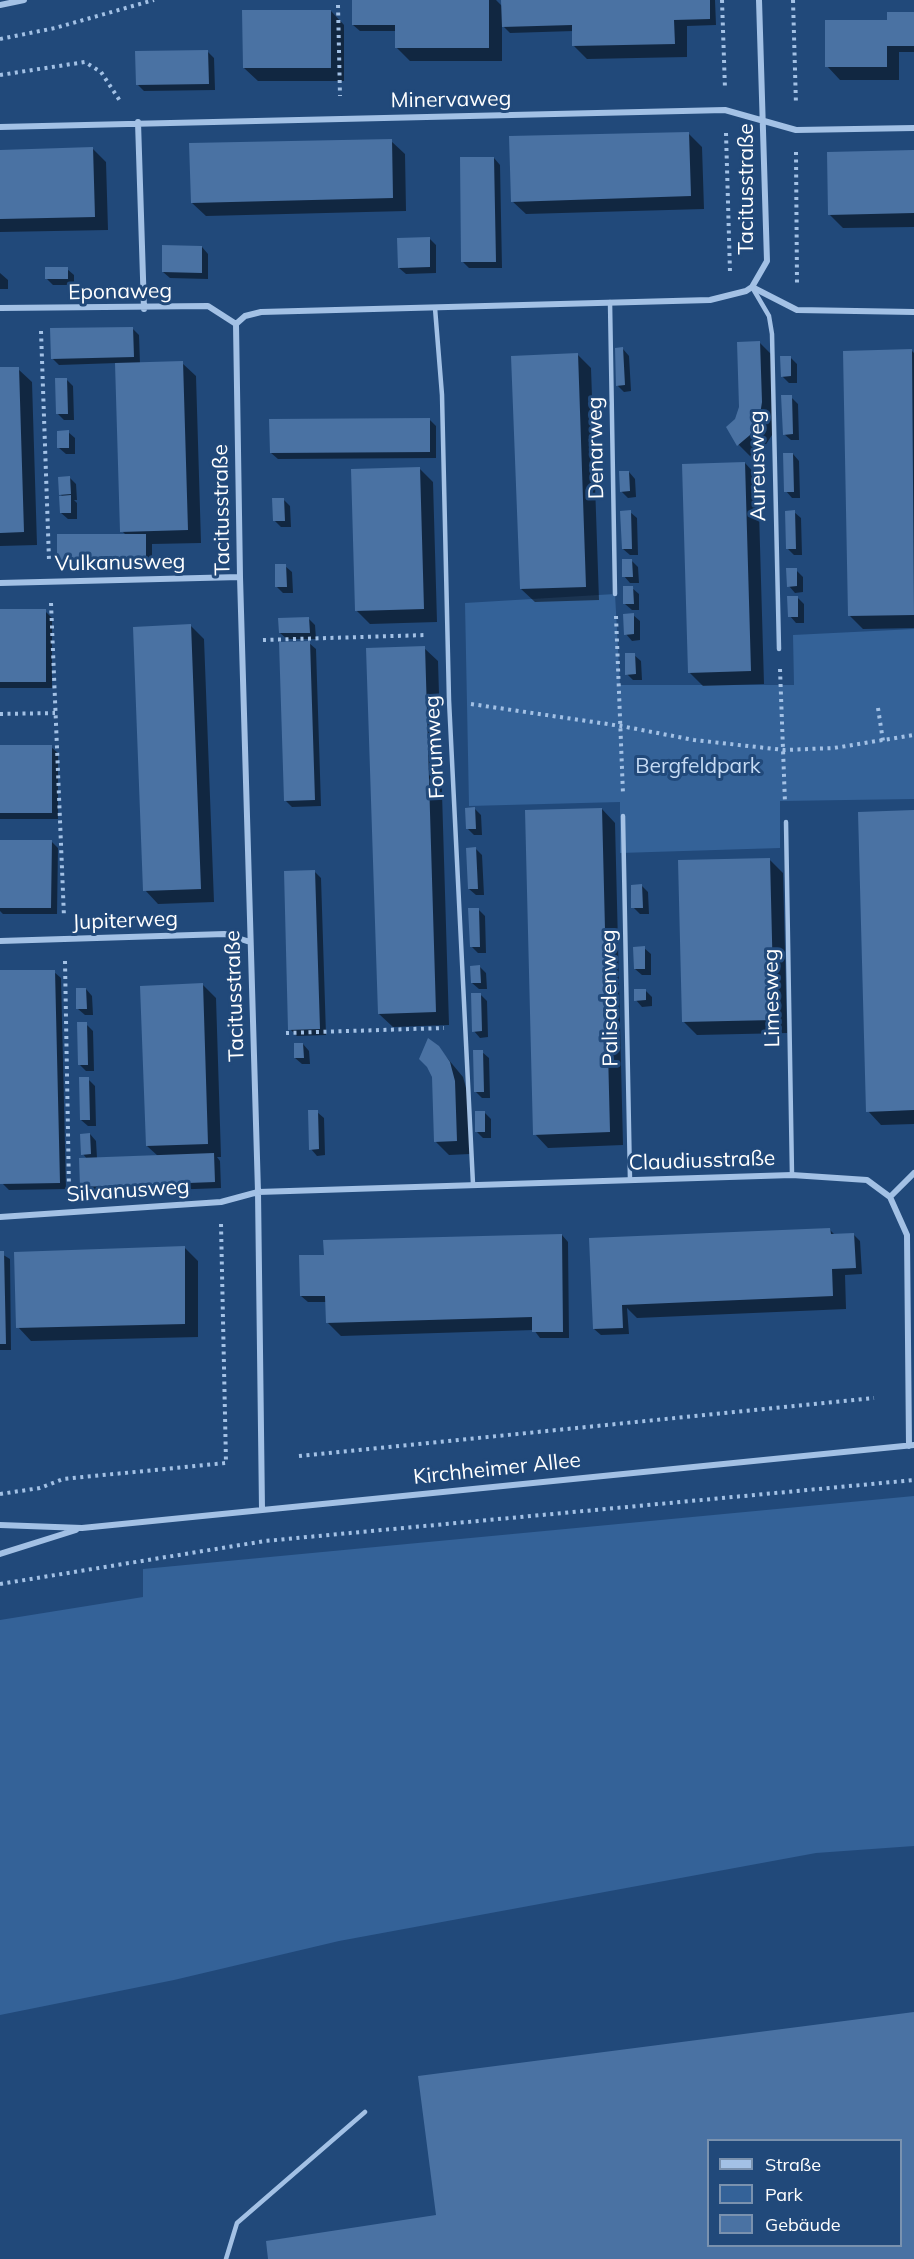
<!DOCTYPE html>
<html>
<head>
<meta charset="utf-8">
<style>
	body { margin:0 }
	#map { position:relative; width:914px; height:2259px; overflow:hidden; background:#21497a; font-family:Mulish,sans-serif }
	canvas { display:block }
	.legend { position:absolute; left:707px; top:2139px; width:195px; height:108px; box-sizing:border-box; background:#21497a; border:2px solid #7a92af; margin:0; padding:8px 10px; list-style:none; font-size:18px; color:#fff }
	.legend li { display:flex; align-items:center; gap:12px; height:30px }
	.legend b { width:30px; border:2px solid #7a92af }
</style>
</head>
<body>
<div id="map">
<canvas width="914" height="2259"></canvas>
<ul class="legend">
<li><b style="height:8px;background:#a3c1e5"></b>Straße</li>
<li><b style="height:16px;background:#346298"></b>Park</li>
<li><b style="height:16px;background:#4a72a3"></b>Gebäude</li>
</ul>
</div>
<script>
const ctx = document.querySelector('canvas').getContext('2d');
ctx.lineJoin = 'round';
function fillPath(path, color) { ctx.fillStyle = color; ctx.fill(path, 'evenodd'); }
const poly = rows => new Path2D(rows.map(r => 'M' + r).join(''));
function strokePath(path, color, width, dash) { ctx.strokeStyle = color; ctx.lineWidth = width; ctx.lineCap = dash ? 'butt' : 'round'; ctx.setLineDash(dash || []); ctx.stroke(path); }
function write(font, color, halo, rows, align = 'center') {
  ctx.font = font + ' Mulish,sans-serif'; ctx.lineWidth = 6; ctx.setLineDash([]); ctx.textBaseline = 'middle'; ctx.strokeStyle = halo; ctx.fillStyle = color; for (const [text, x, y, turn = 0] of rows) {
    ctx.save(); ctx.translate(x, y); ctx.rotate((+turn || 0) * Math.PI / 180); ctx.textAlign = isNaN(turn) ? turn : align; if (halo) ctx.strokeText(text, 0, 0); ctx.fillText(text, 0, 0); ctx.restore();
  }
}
const green = poly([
	[615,594,620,685,794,685,793,635,914,629,914,799,780,801,780,848,620,853,620,802,469,806,465,603],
	[914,1496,914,1846,816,1853,339,1941,174,1980,0,2015,0,1620,143,1597,143,1569]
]);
const shadow = poly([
	[353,0,496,0,503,7,503,0,715,0,716,25,687,26,687,57,587,59,574,46,574,31,510,33,502,25,502,61,410,61,396,47,396,31,360,31,353,25],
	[331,11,344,25,344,81,258,81,244,68],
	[914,14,914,52,899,52,899,80,840,80,827,66,888,21],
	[208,52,214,58,215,90,144,91,138,85],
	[689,134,702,147,704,209,526,214,512,201],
	[391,141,405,154,406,211,206,216,192,203],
	[93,149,106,162,108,230,0,232,0,151],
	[914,152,914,227,843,228,829,214],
	[494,158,500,165,502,268,469,268,463,262],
	[429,238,436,245,436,273,406,274,399,268],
	[202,247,208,254,208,279,170,278,163,272],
	[67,269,74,275,74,285,53,285,47,279],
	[0,273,8,280,8,289,0,289],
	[132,328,139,335,140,364,182,363,196,376,201,543,152,544,152,566,65,566,59,560,126,535,122,531,117,363,59,365,52,358],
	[760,343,773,356,772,435,763,449,752,458,739,445,728,427,736,420],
	[623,349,629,356,631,391,624,392,617,385],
	[912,351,914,353,914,628,863,629,850,616],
	[578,355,591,368,599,600,535,602,521,589],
	[790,357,797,364,797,383,789,383,782,376],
	[0,369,18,369,32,382,37,545,0,546],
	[67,380,73,386,74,420,64,420,58,414],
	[791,397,798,404,799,440,791,440,784,434],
	[429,419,436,426,436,458,278,459,271,453],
	[68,432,75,438,75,454,66,454,59,448],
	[793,454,799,461,800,498,792,498,786,491],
	[745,463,758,477,764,684,703,686,689,672],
	[420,469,433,482,437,622,370,624,356,610],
	[629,472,635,479,636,497,628,498,621,491],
	[70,478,76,484,77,500,74,500,77,503,77,519,68,519,61,513,63,497,60,494],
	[283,499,290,506,291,527,281,527,274,520],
	[630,512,637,518,638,555,630,555,623,549],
	[794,512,801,518,802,555,794,555,788,549],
	[631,560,638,567,639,583,630,583,624,576],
	[285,566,292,572,293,593,283,593,277,587],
	[796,570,803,577,803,592,795,593,789,586],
	[632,588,639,594,639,610,632,610,625,604],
	[797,597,804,604,804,623,796,623,790,616],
	[0,611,45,611,52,618,52,688,0,688],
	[633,615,640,621,640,640,632,641,626,634],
	[309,619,315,625,316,639,287,639,280,633],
	[191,626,204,639,214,902,158,904,145,890],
	[309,643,316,649,321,806,292,807,285,800],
	[424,648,438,661,449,1025,393,1027,379,1014],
	[634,655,641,661,642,680,633,680,627,674],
	[0,747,51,747,58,753,58,819,0,819],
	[475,809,481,815,482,835,474,835,467,828],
	[602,809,615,823,623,1145,548,1148,535,1134],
	[914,811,914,1124,881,1125,868,1111],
	[0,841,51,841,58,848,57,914,3,914,0,911],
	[475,848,482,855,484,895,476,895,469,889],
	[769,859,783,873,787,1033,697,1035,684,1022],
	[314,871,321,878,326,1035,297,1036,290,1029],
	[642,886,648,892,649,914,640,914,633,907],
	[478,909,485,916,486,953,478,953,471,946],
	[644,948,651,954,651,975,642,975,635,969],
	[480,967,486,973,487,989,479,989,472,983],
	[0,972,54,972,61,978,66,1189,9,1190,2,1183],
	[203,985,216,998,221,1157,217,1157,220,1161,221,1188,88,1193,81,1186,87,1159,83,1154,90,1134,96,1141,97,1158,158,1156,147,1146],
	[86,989,92,996,93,1015,85,1015,78,1009],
	[645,990,652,997,652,1006,642,1007,636,1000],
	[480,994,487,1001,488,1037,480,1038,474,1031],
	[86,1024,93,1031,94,1071,86,1071,80,1065],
	[303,1044,309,1051,310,1064,302,1064,295,1058],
	[438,1047,463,1077,468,1095,470,1154,449,1155,436,1142],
	[482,1052,489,1058,490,1098,482,1098,475,1091],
	[88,1079,95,1086,96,1126,88,1126,81,1120],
	[317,1112,324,1118,325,1155,317,1156,311,1149],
	[484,1112,491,1119,491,1138,483,1138,477,1132],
	[830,1230,835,1235,853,1234,860,1241,862,1274,845,1275,846,1309,637,1318,627,1308,629,1334,601,1335,594,1329,591,1240],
	[562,1235,568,1242,569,1338,540,1338,534,1330,341,1336,327,1322,327,1302,308,1302,301,1296,323,1256],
	[184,1247,198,1261,198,1337,31,1341,18,1327],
	[0,1253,10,1259,11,1350,0,1350],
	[914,2013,914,2259,270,2259,438,2217],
	[708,2140,900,2140,900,2246,708,2246]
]);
const building = poly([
	[352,0,489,0,489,48,395,48,395,25,352,25],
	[501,0,710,0,710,19,674,20,675,44,572,46,572,25,502,27],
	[242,10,331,10,331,68,243,68],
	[887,12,914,12,914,46,887,46,887,67,825,67,825,20,887,20],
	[208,50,209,84,136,85,135,51],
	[689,132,691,196,511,202,509,136],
	[392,139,393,198,191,203,189,143],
	[93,147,95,217,0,219,0,150],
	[914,150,914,213,828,215,827,152],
	[460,157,494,157,496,262,461,262],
	[430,237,430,267,398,268,397,238],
	[162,245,202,246,202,273,162,272],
	[45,267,68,267,68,279,45,279],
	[133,327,134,357,51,359,50,328],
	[760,341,762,402,759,421,750,435,737,446,726,427,735,419,739,407,737,342],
	[623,347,625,385,616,386,615,348],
	[912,349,914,615,848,616,843,351],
	[578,353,586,587,520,589,511,356],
	[780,356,791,356,791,376,781,377],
	[183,361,188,530,120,532,115,363],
	[0,367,19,367,24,532,0,533],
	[55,378,67,378,68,414,56,414],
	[781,395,792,395,793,434,783,435],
	[430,418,430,452,270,453,269,419],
	[69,430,69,448,57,448,57,431],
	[783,453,793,453,794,492,784,492],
	[745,462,751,671,688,673,682,464],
	[420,467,424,609,355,611,351,469],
	[619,471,629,471,630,491,620,492],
	[70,476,71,494,59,495,58,477],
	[71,495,71,513,60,513,59,496],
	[272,498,284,498,285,521,273,521],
	[631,510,632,549,622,549,620,511],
	[795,510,796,549,786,549,785,511],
	[57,534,146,534,146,560,57,560],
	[622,559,632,559,633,577,622,577],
	[275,564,286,564,287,587,275,587],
	[786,568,797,568,797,586,787,587],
	[623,586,633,586,634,604,623,604],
	[787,596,798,596,798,617,788,617],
	[0,609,46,609,46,682,0,682],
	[634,613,634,634,624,635,623,614],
	[309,617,310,633,279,633,278,618],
	[191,624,201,889,143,891,133,627],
	[310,641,315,800,284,801,279,642],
	[425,646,436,1012,378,1014,366,648],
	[625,653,635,653,636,674,625,675],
	[0,745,52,745,52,813,0,813],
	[475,807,476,829,466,829,465,808],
	[602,808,610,1132,533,1135,525,810],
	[914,810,914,1110,866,1112,858,812],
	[0,840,52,840,51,908,0,908],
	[476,847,478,889,468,889,466,848],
	[770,858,774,1020,682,1022,678,860],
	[315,870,320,1029,288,1030,284,871],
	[642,884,643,908,631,908,631,885],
	[468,908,479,908,480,947,470,947],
	[645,946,645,969,634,969,633,947],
	[480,965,481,983,471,983,470,966],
	[0,970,55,970,60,1183,0,1184],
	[203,983,208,1144,146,1146,140,986],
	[76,988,86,988,87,1009,76,1009],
	[634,989,646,989,646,1000,634,1001],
	[471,993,481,993,482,1031,472,1032],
	[77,1022,87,1022,88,1065,78,1065],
	[428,1038,439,1046,450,1062,455,1081,457,1141,434,1142,432,1077,427,1067,419,1059],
	[294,1043,303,1043,304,1058,294,1058],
	[473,1050,483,1050,484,1092,474,1092],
	[79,1077,89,1077,90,1120,80,1120],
	[308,1110,318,1110,319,1149,309,1150],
	[475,1111,485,1111,485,1132,475,1132],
	[90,1133,91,1154,81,1155,80,1134],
	[214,1153,215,1182,80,1187,79,1158],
	[830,1228,831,1234,854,1233,856,1268,832,1269,833,1296,622,1305,623,1328,593,1329,589,1238],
	[562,1234,563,1332,532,1332,532,1317,326,1323,325,1296,300,1296,299,1255,324,1255,323,1240],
	[185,1246,185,1324,16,1328,14,1252],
	[0,1251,4,1251,6,1344,0,1344],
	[914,2012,914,2259,268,2259,266,2241,436,2215,418,2076],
	[708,2140,900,2140,900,2246,708,2246]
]);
const path = poly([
	[722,0,725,89],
	[793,0,796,105],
	[338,5,340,96],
	[0,39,55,28,154,0],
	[0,75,85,62,101,72,120,101],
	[726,133,730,272],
	[796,152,797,285],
	[41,331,49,560],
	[51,603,64,917],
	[616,616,623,794],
	[263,640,427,635],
	[780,669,785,803],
	[471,704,621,726,694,740,784,750,834,748,914,735],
	[878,708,883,741],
	[0,714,55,713],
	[65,961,69,1190],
	[286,1033,444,1028],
	[299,1456,874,1398],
	[0,1494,40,1488,63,1479,226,1463,221,1224],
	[0,1584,265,1541,914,1480]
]);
const lane = poly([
	[752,287,769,316,772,334,779,649],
	[610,302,615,594],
	[435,308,442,395,449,700,473,1184],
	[623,816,630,1180],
	[786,822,792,1175],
	[226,2259,237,2223,365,2112]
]);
const street = poly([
	[0,5,24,0],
	[138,122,144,309],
	[0,127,725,110,796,130,914,128],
	[752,287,797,310,914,312],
	[0,308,208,306,236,324],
	[0,583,240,577],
	[0,941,225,934,250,942],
	[890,1197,914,1173],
	[0,1217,221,1202,258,1192,792,1175,867,1180,890,1197,907,1235,909,1446],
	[262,1509,258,1192,240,577,236,324,245,316,261,312,710,300,746,291,752,287,767,261,759,0],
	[0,1525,82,1528,914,1445],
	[0,1554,76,1530]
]);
const streetNames = [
	["Minervaweg",451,100,-1],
	["Tacitusstraße",747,189,-90],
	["Eponaweg",120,292,-1],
	["Denarweg",596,448,-91],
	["Aureusweg",758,466,-91],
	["Tacitusstraße",222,510,-91],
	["Vulkanusweg",120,563,-1],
	["Forumweg",435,747,-93],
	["Jupiterweg",125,921,-2],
	["Tacitusstraße",235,996,-92],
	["Palisadenweg",610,998,-91],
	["Limesweg",772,998,-91],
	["Claudiusstraße",702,1161,-2],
	["Silvanusweg",128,1191,-4],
	["Kirchheimer Allee",497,1469,-6]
];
const parkNames = [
	["Bergfeldpark",698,767]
];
fillPath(green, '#346298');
fillPath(shadow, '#0007');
fillPath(building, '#4a72a3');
strokePath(path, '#a3c1e5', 4, [3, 4.5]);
strokePath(lane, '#a3c1e5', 4.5);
strokePath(street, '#a3c1e5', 6);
write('21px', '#fff', '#21497a', streetNames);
write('21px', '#c6dbf4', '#21497a', parkNames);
</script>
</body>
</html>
